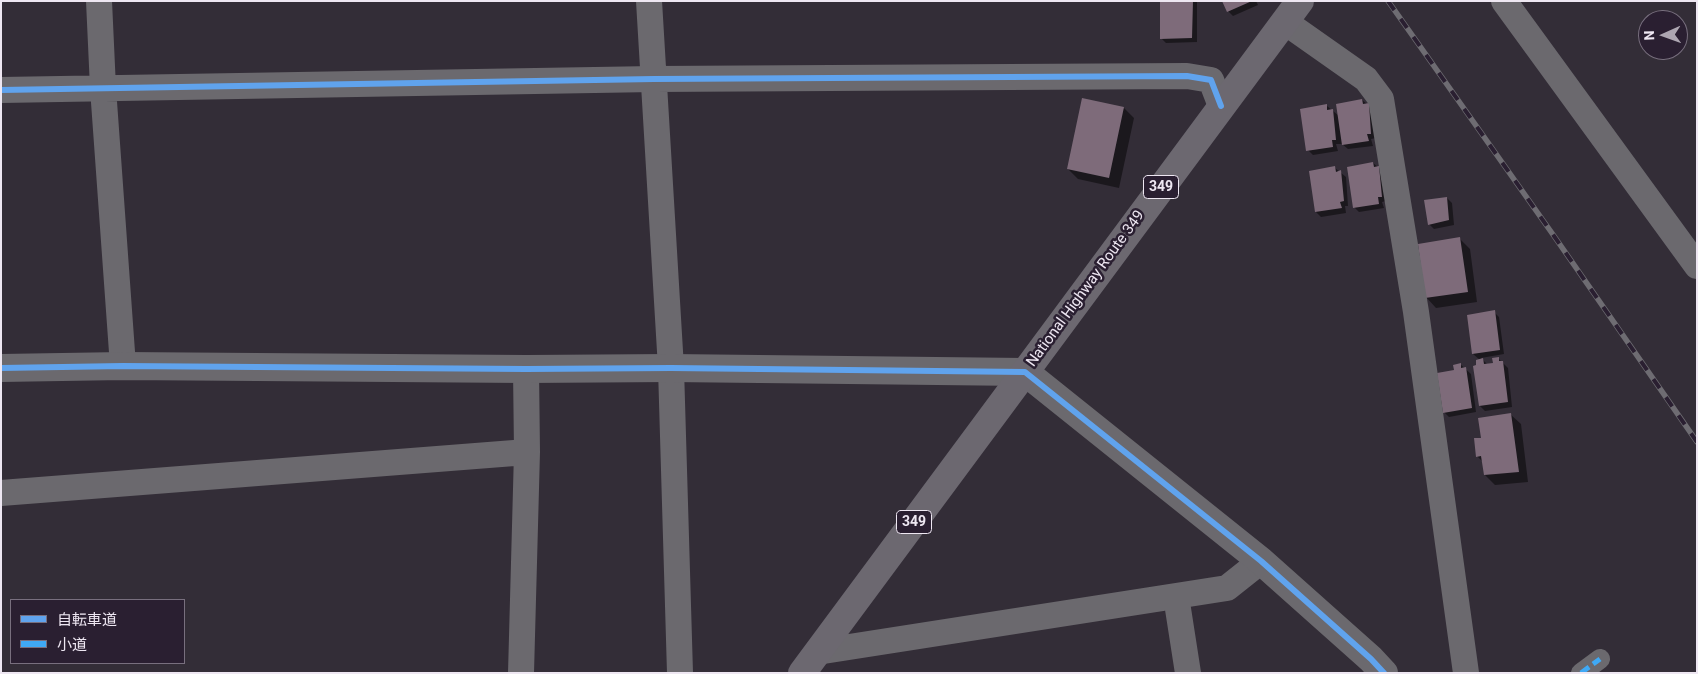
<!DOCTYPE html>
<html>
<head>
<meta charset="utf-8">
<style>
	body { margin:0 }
	#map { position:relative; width:1698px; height:674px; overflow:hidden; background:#332d37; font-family:Roboto,"Noto Sans JP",sans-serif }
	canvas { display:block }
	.frame { position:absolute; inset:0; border:2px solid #eee7f2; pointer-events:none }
	.legend { position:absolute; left:10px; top:599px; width:175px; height:65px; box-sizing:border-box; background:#2a1f31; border:1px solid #786f7e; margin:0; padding:6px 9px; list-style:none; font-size:15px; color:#eee7f2 }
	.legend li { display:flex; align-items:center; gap:10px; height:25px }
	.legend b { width:25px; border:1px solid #786f7e }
	.north { position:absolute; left:1638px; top:10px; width:50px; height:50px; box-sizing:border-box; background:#2a1f31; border:1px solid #786f7e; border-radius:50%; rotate:268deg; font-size:14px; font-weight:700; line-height:20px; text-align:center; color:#eee7f2 }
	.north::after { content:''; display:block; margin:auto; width:18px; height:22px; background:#ada6b1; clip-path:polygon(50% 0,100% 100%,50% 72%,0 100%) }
</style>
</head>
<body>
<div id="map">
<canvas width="1698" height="674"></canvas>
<div class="frame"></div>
<ul class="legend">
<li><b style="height:6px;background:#60a3ed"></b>自転車道</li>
<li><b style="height:6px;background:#3fa9f5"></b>小道</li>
</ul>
<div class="north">N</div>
</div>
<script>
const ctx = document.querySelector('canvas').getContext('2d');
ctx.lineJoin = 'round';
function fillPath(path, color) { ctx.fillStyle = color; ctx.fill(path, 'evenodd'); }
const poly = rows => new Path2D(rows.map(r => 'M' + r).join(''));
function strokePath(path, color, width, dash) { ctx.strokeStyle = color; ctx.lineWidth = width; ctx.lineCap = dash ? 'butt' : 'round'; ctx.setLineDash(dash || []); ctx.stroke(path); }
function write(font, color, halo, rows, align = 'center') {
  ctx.font = font + ' Roboto,sans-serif'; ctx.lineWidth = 5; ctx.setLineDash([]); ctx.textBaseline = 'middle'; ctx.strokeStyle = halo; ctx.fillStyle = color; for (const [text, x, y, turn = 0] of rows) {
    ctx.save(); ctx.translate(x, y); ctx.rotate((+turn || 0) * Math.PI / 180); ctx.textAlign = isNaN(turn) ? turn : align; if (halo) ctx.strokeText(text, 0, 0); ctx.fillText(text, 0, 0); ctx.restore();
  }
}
const shadow = poly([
	[1161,1,1197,1,1197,42,1166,43,1161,38],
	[1223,1,1256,1,1258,5,1233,16,1228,11],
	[1362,100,1373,109,1376,138,1371,139,1373,146,1348,149,1342,144,1336,144,1338,151,1313,155,1308,150,1327,106,1339,116],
	[1124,108,1134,118,1119,188,1078,179,1068,169],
	[1373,163,1384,172,1386,201,1382,202,1384,208,1359,212,1354,207],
	[1335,168,1346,177,1348,206,1345,206,1346,213,1321,217,1316,212],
	[1447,198,1452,203,1454,225,1434,229,1429,224],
	[1460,239,1470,249,1477,302,1436,308,1426,297],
	[1494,312,1499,317,1504,354,1481,358,1488,365,1494,364,1498,358,1508,368,1512,407,1485,411,1480,406,1480,360,1473,354],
	[1460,364,1471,374,1476,412,1449,417,1444,412],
	[1510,414,1521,424,1528,482,1495,485,1485,475,1483,462,1477,456,1482,439]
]);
const building = poly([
	[1160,1,1193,1,1192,38,1160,39],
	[1222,1,1252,1,1227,12],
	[1082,98,1124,107,1109,178,1067,169],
	[1362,99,1363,104,1369,103,1371,134,1367,134,1369,141,1342,145,1336,104],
	[1327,104,1327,110,1333,109,1336,140,1332,140,1333,147,1306,151,1300,109],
	[1373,162,1374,167,1379,166,1382,197,1378,197,1379,204,1353,208,1347,167],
	[1335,166,1336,172,1341,170,1344,201,1340,202,1342,208,1315,212,1309,171],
	[1447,197,1449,220,1428,225,1424,200],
	[1460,237,1468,292,1425,298,1418,244],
	[1495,310,1500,350,1472,354,1467,315],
	[1499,357,1499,361,1503,361,1508,402,1479,406,1473,366,1476,365,1476,360,1483,358,1484,364,1493,363,1492,358],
	[1461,363,1461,368,1466,367,1472,408,1443,413,1437,373,1454,370,1453,365],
	[1511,413,1519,472,1484,475,1481,456,1476,457,1474,438,1481,438,1478,418]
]);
const pedestrian = poly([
	[1581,673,1600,659]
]);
const minor = poly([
	[99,1,103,88,123,366],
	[649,1,671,368,680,673],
	[1504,1,1697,266],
	[1285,22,1366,79,1381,99,1416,312,1466,673],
	[1,90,654,79,1187,76,1211,80,1221,106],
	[1,493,527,452],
	[1176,596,1188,673],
	[817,652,1227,588,1261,561],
	[521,673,527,452,526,369]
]);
const tertiary = poly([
	[1,368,123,366,526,369,671,368,1025,372,1261,561,1371,659,1384,673]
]);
const trunk = poly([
	[802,673,1300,1]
]);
const rail = poly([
	[1388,1,1554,236,1697,442]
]);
const quiet = poly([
	[1581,673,1600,659]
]);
const cycleway = poly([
	[1,90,654,79,1187,76,1211,80,1221,106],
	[1,368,123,366,526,369,671,368,1025,372,1261,561,1371,659,1384,673]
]);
const shields = [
	[1161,187,35],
	[914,522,35]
];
const shieldNames = [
	["349",1161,187],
	["349",914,522]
];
const streetNames = [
	["National Highway Route 349",1086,289,-54]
];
fillPath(shadow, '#0007');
fillPath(building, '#7e6b7a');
strokePath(pedestrian, '#6b696e', 20);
strokePath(minor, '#6b696e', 26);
strokePath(tertiary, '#6b696e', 28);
strokePath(trunk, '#6c6870', 28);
strokePath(rail, '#6e6c72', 5.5);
strokePath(rail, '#2a1f31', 4, [11]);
strokePath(quiet, '#3fa9f5', 5, [10, 5]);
strokePath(cycleway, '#60a3ed', 6);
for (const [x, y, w] of shields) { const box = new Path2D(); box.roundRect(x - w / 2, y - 11.5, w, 23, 4); ctx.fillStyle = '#2a1f31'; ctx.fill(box); strokePath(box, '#eee7f2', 1); }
write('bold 14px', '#eee7f2', null, shieldNames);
write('15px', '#eee7f2', '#2a1f31', streetNames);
</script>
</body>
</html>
